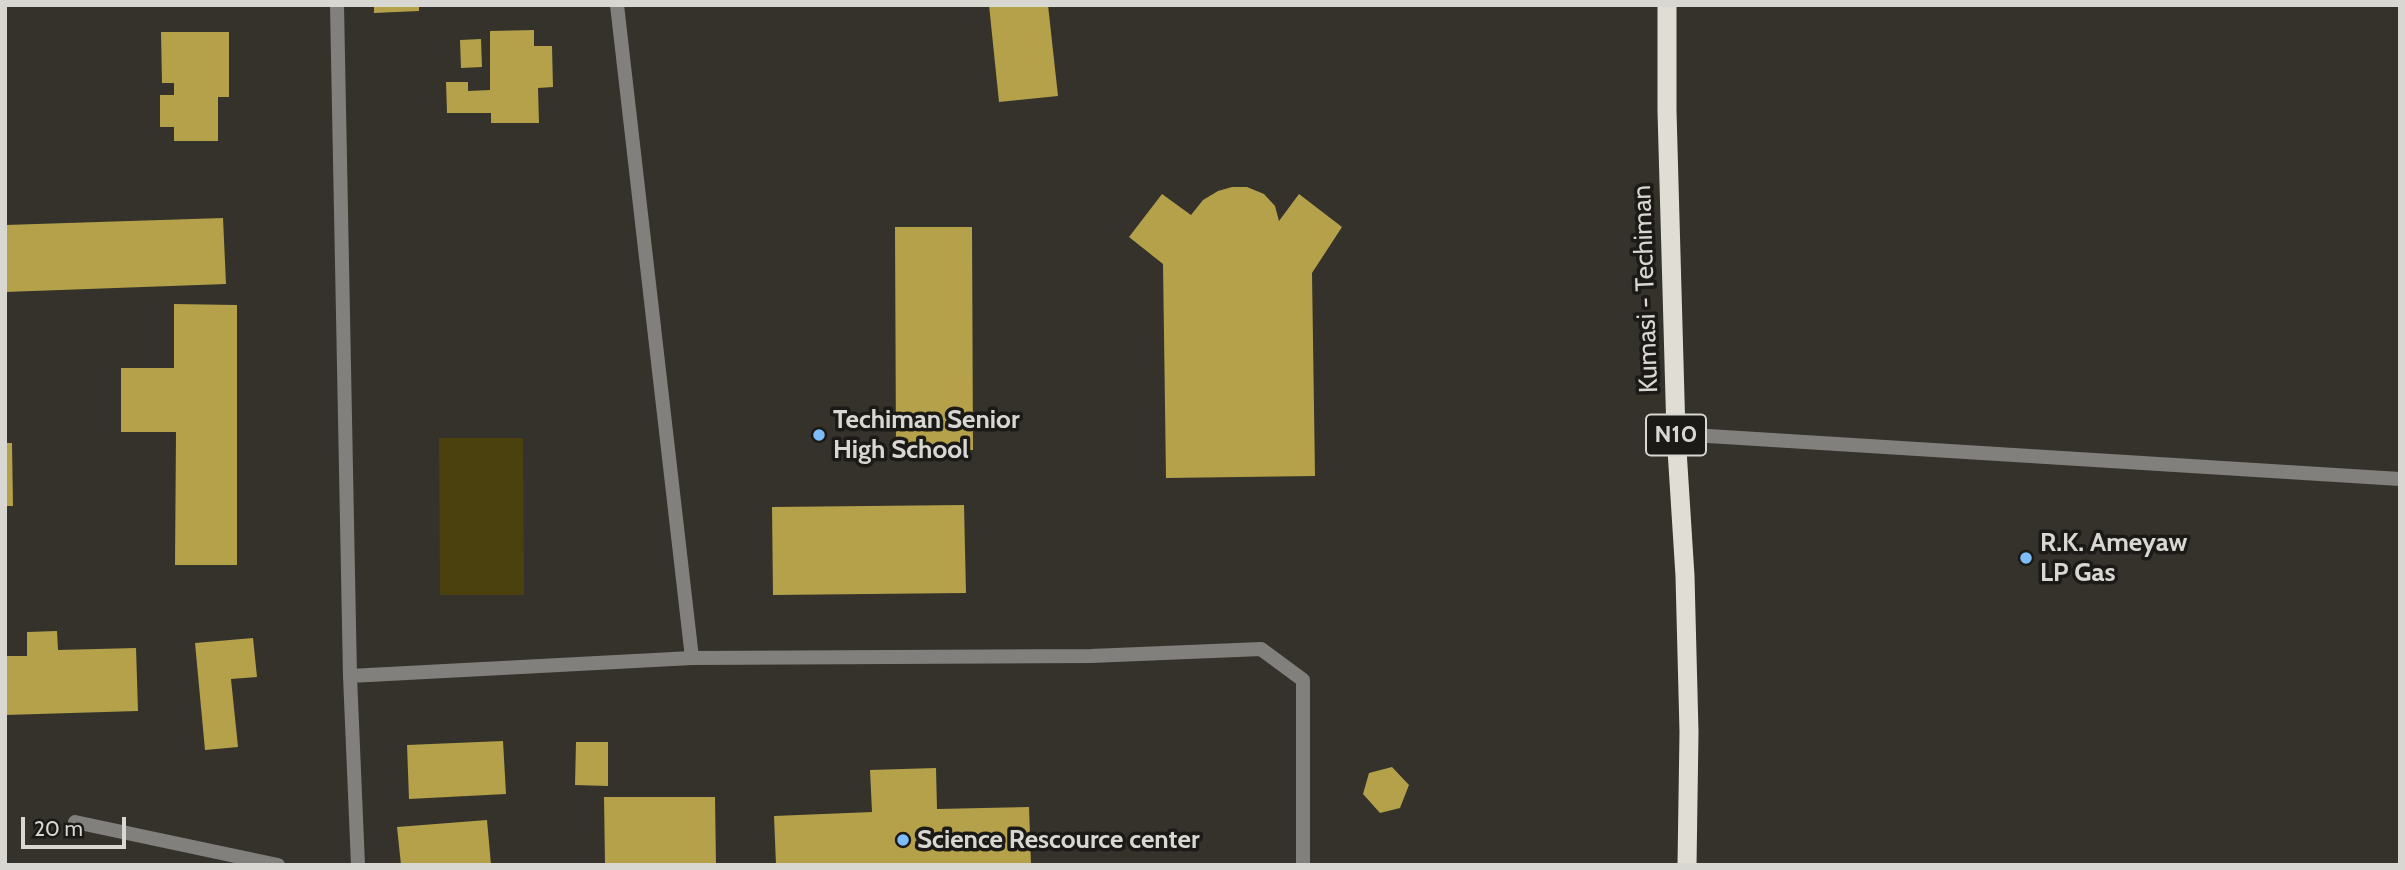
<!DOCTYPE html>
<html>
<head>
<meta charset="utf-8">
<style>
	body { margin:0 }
	#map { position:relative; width:2405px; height:870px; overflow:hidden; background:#34322b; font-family:Cabin,sans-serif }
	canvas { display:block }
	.frame { position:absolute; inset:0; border:7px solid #d8d7d2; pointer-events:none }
	.scale { position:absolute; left:21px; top:817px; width:105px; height:32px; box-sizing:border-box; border:4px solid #d8d7d2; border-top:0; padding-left:9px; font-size:21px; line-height:24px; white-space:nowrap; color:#d8d7d2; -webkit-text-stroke:5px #1b1a17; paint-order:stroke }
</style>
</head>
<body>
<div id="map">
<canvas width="2405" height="870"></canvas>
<div class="frame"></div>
<div class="scale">20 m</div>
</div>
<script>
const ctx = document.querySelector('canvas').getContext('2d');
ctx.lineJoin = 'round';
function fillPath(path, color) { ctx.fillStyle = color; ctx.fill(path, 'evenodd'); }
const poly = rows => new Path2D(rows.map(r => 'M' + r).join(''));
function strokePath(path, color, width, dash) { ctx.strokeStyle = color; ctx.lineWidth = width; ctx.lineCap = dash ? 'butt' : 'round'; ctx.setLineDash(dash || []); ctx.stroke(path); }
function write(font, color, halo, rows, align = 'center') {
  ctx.font = font + ' Cabin,sans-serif'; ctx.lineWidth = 7; ctx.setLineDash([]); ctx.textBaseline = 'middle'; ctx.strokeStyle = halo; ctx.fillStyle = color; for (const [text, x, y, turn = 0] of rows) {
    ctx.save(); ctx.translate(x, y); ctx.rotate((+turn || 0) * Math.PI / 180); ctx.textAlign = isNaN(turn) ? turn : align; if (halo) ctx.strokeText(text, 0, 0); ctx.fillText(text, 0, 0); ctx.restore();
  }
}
const green = poly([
	[439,438,523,438,524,595,440,595]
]);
const building = poly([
	[374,5,419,5,419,11,374,13],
	[989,5,1048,5,1058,96,999,102],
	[534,30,534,46,552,46,553,87,538,88,539,123,491,123,491,113,447,113,446,82,468,82,468,91,490,90,490,31],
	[161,32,229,32,229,97,218,97,218,141,174,141,174,127,160,127,160,95,174,95,174,83,162,83],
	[481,39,482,67,461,68,460,40],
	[1232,187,1247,187,1264,194,1275,206,1279,221,1299,194,1342,227,1312,273,1315,476,1166,478,1163,264,1129,237,1162,194,1191,215,1203,200,1218,191],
	[223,218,226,284,5,292,5,225],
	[895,227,972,227,973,450,896,450],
	[174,304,237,305,237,565,175,565,176,432,121,432,121,368,174,368],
	[5,443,12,443,13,506,5,506],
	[964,505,966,593,773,595,772,507],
	[57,631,58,650,136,648,138,711,5,715,5,656,27,656,27,632],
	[253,638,257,677,231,679,238,747,205,750,195,643],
	[503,741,506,794,409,799,407,745],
	[576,742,608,742,608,786,575,785],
	[1392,767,1409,785,1400,808,1380,813,1363,794,1369,773],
	[936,768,937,809,1029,807,1031,865,776,865,774,816,872,812,870,770],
	[604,797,715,797,716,865,605,865],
	[487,820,491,865,401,865,397,827]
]);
const service = poly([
	[337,5,350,676],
	[75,822,278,865],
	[358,865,350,676,692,658]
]);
const minor = poly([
	[617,5,692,658,1091,656,1261,649,1303,680,1303,865],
	[1676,434,2400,479]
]);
const trunk = poly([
	[1667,5,1667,111,1676,434,1685,576,1689,732,1687,865]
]);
const markers = [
	[819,435,7,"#7ebdf9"],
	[2026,558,7,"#7ebdf9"],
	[903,840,7,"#7ebdf9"]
];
const shields = [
	[1676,435,60]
];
const shieldNames = [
	["N10",1676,435]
];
const streetNames = [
	["Kumasi - Techiman",1646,289,-92]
];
const poiNames = [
	["Techiman Senior",833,420],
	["High School",833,450],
	["R.K. Ameyaw",2040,543],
	["LP Gas",2040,573],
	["Science Rescource center",917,840]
];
fillPath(green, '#4b410e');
fillPath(building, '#b4a14a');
strokePath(service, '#81807c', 14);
strokePath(minor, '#81807c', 14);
strokePath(trunk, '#e0ded4', 19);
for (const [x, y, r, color] of markers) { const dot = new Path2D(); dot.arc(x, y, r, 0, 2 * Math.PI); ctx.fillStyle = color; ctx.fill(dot); strokePath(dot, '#1b1a17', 2.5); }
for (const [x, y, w] of shields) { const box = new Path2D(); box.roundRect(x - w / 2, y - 20.5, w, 41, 5); ctx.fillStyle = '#1b1a17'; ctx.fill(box); strokePath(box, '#d8d7d2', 2); }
write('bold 24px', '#d8d7d2', null, shieldNames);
write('26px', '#d8d7d2', '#1b1a17', streetNames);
write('bold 26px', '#d8d7d2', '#1b1a17', poiNames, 'left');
</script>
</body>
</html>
